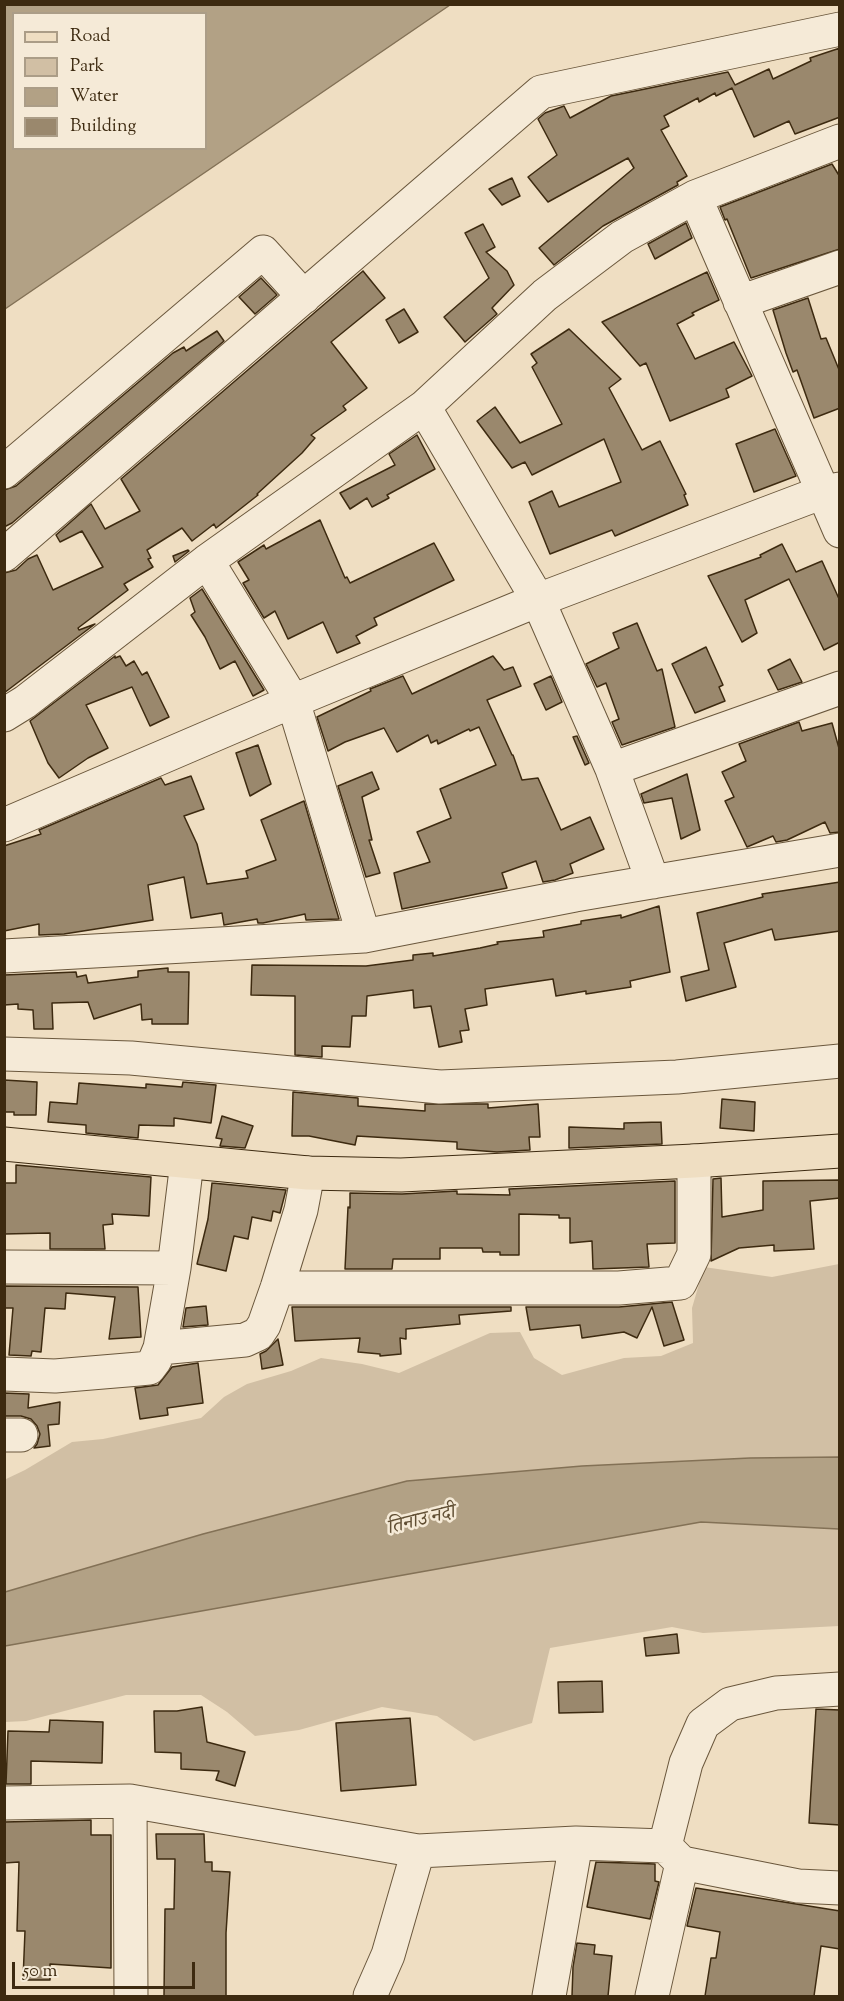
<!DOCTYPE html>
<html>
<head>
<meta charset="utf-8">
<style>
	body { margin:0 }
	#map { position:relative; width:844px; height:2001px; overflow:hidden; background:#efdec2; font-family:"Sorts Mill Goudy",serif }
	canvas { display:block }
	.frame { position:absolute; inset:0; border:6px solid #3d2a10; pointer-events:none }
	.legend { position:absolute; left:12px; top:12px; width:195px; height:138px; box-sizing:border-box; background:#f5ead7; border:2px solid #ab9d87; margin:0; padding:8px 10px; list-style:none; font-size:18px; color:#3d2a10 }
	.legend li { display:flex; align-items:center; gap:12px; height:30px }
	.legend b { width:30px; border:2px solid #ab9d87 }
	.scale { position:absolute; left:12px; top:1962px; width:183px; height:27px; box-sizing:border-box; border:3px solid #3d2a10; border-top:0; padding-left:8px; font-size:18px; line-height:21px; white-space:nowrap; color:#3d2a10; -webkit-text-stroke:4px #f5ead7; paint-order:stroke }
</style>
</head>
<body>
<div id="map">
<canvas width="844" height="2001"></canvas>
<div class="frame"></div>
<ul class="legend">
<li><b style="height:8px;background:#efdec2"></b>Road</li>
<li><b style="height:16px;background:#d1bfa4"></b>Park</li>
<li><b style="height:16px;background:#b2a185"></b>Water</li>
<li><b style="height:16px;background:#9a886d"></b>Building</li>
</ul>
<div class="scale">50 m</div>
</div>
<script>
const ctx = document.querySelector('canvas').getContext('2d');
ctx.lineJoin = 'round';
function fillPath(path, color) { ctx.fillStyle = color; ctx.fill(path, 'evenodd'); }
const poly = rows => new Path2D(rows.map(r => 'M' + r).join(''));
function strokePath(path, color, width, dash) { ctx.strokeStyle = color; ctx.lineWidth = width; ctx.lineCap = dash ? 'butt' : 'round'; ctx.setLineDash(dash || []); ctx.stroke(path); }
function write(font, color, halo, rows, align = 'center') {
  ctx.font = font + ' "Sorts Mill Goudy","Noto Serif Devanagari",serif'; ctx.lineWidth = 5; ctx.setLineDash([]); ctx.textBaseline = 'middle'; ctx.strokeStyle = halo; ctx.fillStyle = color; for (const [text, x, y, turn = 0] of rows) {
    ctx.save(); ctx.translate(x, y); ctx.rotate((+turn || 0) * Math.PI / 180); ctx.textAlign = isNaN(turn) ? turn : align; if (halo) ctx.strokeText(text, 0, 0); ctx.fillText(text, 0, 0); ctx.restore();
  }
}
const green = poly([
	[839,1264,839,1457,750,1458,407,1481,203,1534,5,1592,4,1480,25,1470,72,1442,103,1439,201,1418,224,1397,247,1384,291,1371,321,1358,362,1364,399,1373,490,1333,520,1332,534,1358,562,1375,624,1358,661,1356,693,1343,692,1308,704,1267,772,1277],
	[701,1522,839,1529,839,1626,703,1633,672,1627,550,1648,532,1723,474,1741,437,1716,382,1707,299,1730,255,1736,227,1712,201,1695,126,1695,26,1721,5,1722,5,1646]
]);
const water = poly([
	[5,4,450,4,450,5,5,309,5,4],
	[14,14,206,14,206,148,14,148,14,14],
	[839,1457,839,1529,701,1522,5,1646,5,1592,203,1534,407,1481,582,1466,750,1458,839,1457]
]);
const building = poly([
	[840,48,840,117,795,134,789,121,754,137,732,88,716,96,715,93,699,102,698,98,664,116,669,126,661,130,687,176,677,182,678,185,603,226,554,265,539,248,634,168,628,158,548,202,528,177,557,155,538,119,545,113,564,106,570,118,611,96,728,72,735,85,769,69,773,79,811,61,810,58,840,48],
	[832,164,840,177,840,249,751,278,727,219,725,220,720,207,832,164],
	[512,178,520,196,502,205,489,189,512,178],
	[686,223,692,238,655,259,648,244,686,223],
	[483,224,495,247,486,252,507,271,514,285,492,308,497,314,465,342,444,317,489,278,465,233,483,224],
	[363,271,385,298,331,342,367,388,343,406,346,410,311,435,315,438,302,453,257,494,258,495,216,528,214,524,192,541,182,528,147,550,151,558,148,559,153,567,124,584,128,590,78,628,79,630,95,624,4,693,4,573,16,570,28,559,37,555,53,590,103,567,82,531,60,542,56,535,91,504,105,529,140,511,121,479,363,271],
	[707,272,719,300,692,313,694,315,677,324,695,359,734,342,752,376,726,389,729,397,670,421,646,363,640,366,602,322,707,272],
	[261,278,277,295,255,314,239,297,261,278],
	[808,298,821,339,826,338,840,372,840,408,814,418,797,370,793,372,786,353,773,310,808,298],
	[404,309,418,332,399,343,386,320,404,309],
	[569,329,621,379,609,388,642,450,660,441,686,494,684,495,688,505,615,536,612,530,550,554,529,502,552,491,559,507,621,482,604,439,532,475,525,462,512,468,477,421,495,407,520,443,562,424,532,367,537,363,531,354,569,329],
	[217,331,224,341,12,523,4,527,4,490,16,486,173,353,184,347,186,351,217,331],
	[775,429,796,476,754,492,736,444,775,429],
	[417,435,435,469,387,495,389,498,372,507,367,498,350,509,340,493,395,465,389,454,417,435],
	[320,520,345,578,347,577,350,583,434,543,454,580,374,618,377,625,356,636,360,643,337,653,323,622,288,639,275,611,264,618,243,583,249,580,238,562,264,545,266,549,320,520],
	[782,544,796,572,822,561,840,601,840,642,824,650,789,579,745,600,757,633,742,642,708,576,761,557,760,555,782,544],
	[188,550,189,551,175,562,173,556,188,550],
	[202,589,264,690,253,696,235,661,220,669,205,637,191,615,195,612,190,598,202,589],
	[637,623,657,671,662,669,675,727,622,745,612,722,619,719,606,683,597,687,586,664,619,648,613,633,637,623],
	[706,647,723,685,719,687,725,701,695,713,672,664,706,647],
	[115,656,115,658,120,656,126,666,134,661,142,675,147,672,169,717,150,726,132,687,86,705,108,748,88,758,59,778,48,763,30,721,115,656],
	[493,656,504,670,513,667,521,686,487,700,512,755,513,755,522,780,538,778,561,830,590,817,604,849,570,864,573,873,555,880,543,882,536,861,502,873,507,888,402,909,394,873,430,862,417,832,451,818,440,789,496,765,479,727,470,731,469,729,438,744,437,740,431,743,428,735,397,752,384,728,345,742,328,751,317,717,371,691,370,689,403,676,412,694,493,656],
	[790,659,802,682,778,690,768,670,790,659],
	[551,676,562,702,546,710,534,684,551,676],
	[799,722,802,731,832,723,840,752,840,832,830,833,825,822,787,840,776,842,773,836,747,847,725,801,734,797,722,772,746,761,739,744,799,722],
	[577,736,589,763,585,765,573,737,577,736],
	[258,745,271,784,250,796,236,753,258,745],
	[372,772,379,789,362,797,372,840,369,840,380,873,366,877,338,786,372,772],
	[687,774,700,830,681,839,672,798,644,803,641,794,687,774],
	[191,776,204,809,184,816,197,844,207,884,248,878,246,871,276,860,261,820,304,801,339,919,306,920,305,914,263,923,258,923,257,919,224,925,222,913,191,918,184,877,148,885,153,920,64,934,39,935,39,924,4,931,4,846,41,834,39,830,161,778,165,785,191,776],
	[840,882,840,931,775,940,772,929,724,943,736,987,686,1001,681,977,709,970,697,913,763,897,762,894,840,882],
	[659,906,670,972,630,981,631,987,586,994,586,991,556,996,553,979,485,989,487,1005,465,1009,469,1030,460,1031,462,1042,439,1047,431,1006,414,1008,413,990,367,996,366,1016,352,1016,350,1047,322,1046,322,1057,295,1055,295,996,251,995,252,965,366,966,413,960,413,955,433,953,433,956,480,948,498,944,497,942,544,937,543,931,581,924,581,921,621,915,621,918,659,906],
	[168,968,168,972,189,972,188,1024,152,1024,152,1019,142,1020,141,1004,94,1019,88,1002,52,1003,53,1029,34,1029,33,1010,18,1009,18,1004,4,1005,4,975,76,972,77,977,86,975,88,983,138,977,138,971,168,968],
	[4,1080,37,1082,36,1115,14,1115,14,1112,4,1112,4,1080],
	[183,1082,216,1085,211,1123,174,1118,174,1126,139,1125,138,1138,86,1133,86,1125,48,1122,50,1102,77,1104,79,1083,146,1088,146,1084,182,1087,183,1082],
	[293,1092,358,1098,358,1106,425,1111,425,1104,488,1104,488,1108,538,1104,540,1137,529,1137,530,1150,497,1152,457,1149,457,1142,357,1136,355,1145,309,1136,292,1136,293,1092],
	[722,1099,755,1102,754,1131,720,1128,722,1099],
	[222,1116,253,1126,245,1148,220,1146,222,1139,216,1138,222,1116],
	[661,1122,662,1144,569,1148,569,1127,624,1129,624,1123,661,1122],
	[16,1165,151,1177,149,1216,112,1214,113,1224,103,1225,105,1249,50,1249,50,1233,4,1234,4,1183,16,1183,16,1165],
	[721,1178,722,1217,763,1210,763,1181,840,1180,840,1198,810,1201,814,1249,774,1251,774,1245,739,1248,711,1261,713,1179,721,1178],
	[675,1181,675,1243,647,1244,649,1267,593,1269,592,1241,570,1243,570,1218,559,1218,559,1215,519,1214,519,1255,500,1255,500,1252,483,1252,482,1248,440,1248,440,1259,393,1259,392,1269,345,1269,348,1207,350,1208,350,1193,402,1194,457,1191,457,1194,510,1195,509,1189,675,1181],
	[212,1183,286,1190,280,1213,273,1211,271,1221,252,1217,248,1239,234,1236,226,1271,197,1264,208,1219,212,1183],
	[4,1286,138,1287,141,1337,109,1339,115,1297,66,1293,65,1309,45,1308,41,1352,32,1351,31,1356,9,1355,13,1308,4,1308,4,1286],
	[672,1302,684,1340,664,1346,652,1307,637,1338,624,1332,582,1338,580,1325,530,1330,526,1307,619,1307,672,1302],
	[206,1306,208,1325,183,1327,186,1308,206,1306],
	[292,1307,511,1307,511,1311,459,1315,460,1324,406,1329,406,1339,400,1338,401,1354,380,1356,380,1354,358,1352,360,1338,295,1341,292,1307],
	[278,1339,283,1365,262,1369,260,1354,266,1351,278,1339],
	[198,1363,203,1403,167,1408,168,1415,140,1419,135,1388,158,1385,172,1367,198,1363],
	[4,1393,29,1394,28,1408,60,1402,59,1424,48,1425,50,1446,34,1448,37,1444,40,1434,37,1426,31,1419,21,1416,4,1416,4,1393],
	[677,1634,679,1653,646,1656,644,1638,677,1634],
	[602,1681,603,1712,559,1713,558,1682,602,1681],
	[202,1707,207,1742,245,1752,235,1786,216,1780,219,1771,181,1769,181,1753,155,1752,154,1711,177,1711,202,1707],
	[816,1709,840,1710,840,1825,809,1823,816,1709],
	[410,1718,416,1785,341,1791,336,1723,410,1718],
	[50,1720,103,1722,102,1763,31,1761,31,1784,6,1784,8,1731,49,1732,50,1720],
	[91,1820,91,1835,111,1835,111,1968,50,1964,50,1980,23,1980,25,1931,17,1931,19,1862,4,1863,4,1822,91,1820],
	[156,1834,204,1834,205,1862,212,1862,212,1871,230,1872,226,1933,226,1996,164,1996,165,1909,174,1909,175,1859,157,1859,156,1834],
	[596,1862,655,1864,655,1881,659,1882,650,1919,587,1907,596,1862],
	[696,1888,840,1911,840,1949,821,1946,814,1996,705,1996,711,1958,716,1958,720,1932,687,1926,696,1888],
	[577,1943,595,1945,594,1954,612,1956,608,1996,572,1996,573,1967,577,1943]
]);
const minor = poly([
	[695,197,840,531],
	[740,302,840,267],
	[424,407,538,600,612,769,653,882],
	[4,472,263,252,304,297],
	[4,555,541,92,840,29],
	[207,561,293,701,364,936],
	[4,715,25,702,207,561,424,407,545,295,622,237,695,197,840,141],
	[612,769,840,688],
	[4,825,293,701,538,600,823,492,840,489],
	[4,956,364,936,575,895,840,850],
	[4,1054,131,1058,440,1087,677,1077,840,1061],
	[4,1267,174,1268],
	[277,1288,619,1288,680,1283,694,1254,694,1161],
	[160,1348,174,1268,187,1162],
	[4,1374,55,1376,139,1369,149,1368,155,1360,160,1348,245,1340,258,1334,264,1325,277,1288,301,1210,308,1173],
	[4,1435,21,1435],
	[130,1801,131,1996],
	[4,1803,130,1801,418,1851,576,1843,665,1846,682,1863,798,1886,840,1888],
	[665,1846,686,1763,703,1724,730,1704,776,1693,840,1689],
	[370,1996,388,1955,418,1851],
	[549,1996,576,1843],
	[652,1996,682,1863]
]);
const major = poly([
	[4,1144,308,1173,401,1175,694,1161,840,1151]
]);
const waterNames = [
	["तिनाउ नदी",421,1522,-14]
];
fillPath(green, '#d1bfa4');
fillPath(water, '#b2a185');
strokePath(water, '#837156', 1.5);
fillPath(building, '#9a886d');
strokePath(building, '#3d2a10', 1.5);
strokePath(minor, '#6a573c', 35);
strokePath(major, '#3d2a10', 35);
strokePath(minor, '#f5ead7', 33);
strokePath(major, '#efdec2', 33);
write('italic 20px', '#604e33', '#f5ead7', waterNames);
</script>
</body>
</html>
